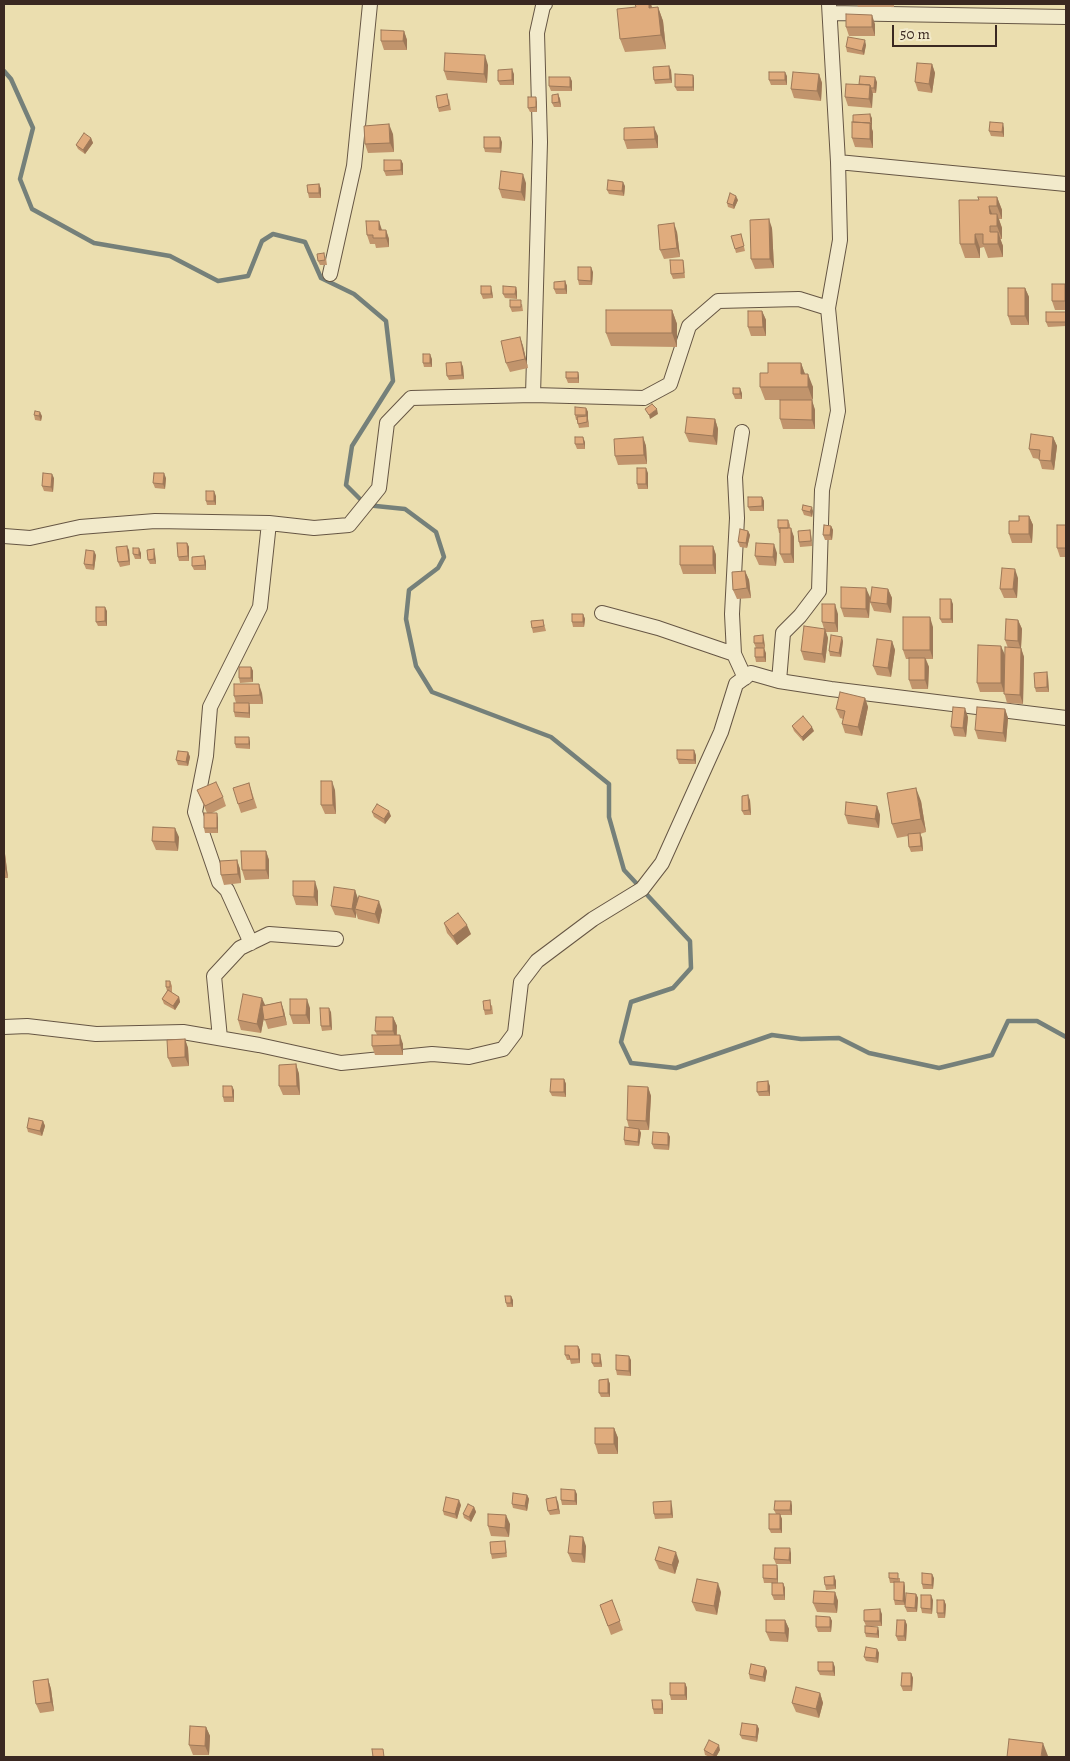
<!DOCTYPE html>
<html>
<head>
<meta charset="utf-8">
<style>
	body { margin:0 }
	#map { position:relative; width:1070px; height:1761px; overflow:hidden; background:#ebdeaf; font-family:Alegreya,serif }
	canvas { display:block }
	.frame { position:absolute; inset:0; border:5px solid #3a2821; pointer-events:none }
	.scale { position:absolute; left:892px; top:25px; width:105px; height:22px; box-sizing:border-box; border:2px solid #3a2821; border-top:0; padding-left:6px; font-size:15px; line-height:18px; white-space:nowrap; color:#3a2821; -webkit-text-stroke:4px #f2eacb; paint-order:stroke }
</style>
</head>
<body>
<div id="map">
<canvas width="1070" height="1761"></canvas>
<div class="frame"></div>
<div class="scale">50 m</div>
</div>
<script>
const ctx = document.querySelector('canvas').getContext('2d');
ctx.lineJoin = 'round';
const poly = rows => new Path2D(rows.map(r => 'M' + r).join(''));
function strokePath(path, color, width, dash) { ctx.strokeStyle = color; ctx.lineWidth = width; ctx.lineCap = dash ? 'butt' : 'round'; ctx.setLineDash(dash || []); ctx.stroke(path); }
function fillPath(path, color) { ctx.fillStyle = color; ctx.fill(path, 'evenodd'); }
const stream = poly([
	[4,71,11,79,33,128,20,179,32,209,94,243,170,256,218,281,248,276,262,241,273,234,305,242,321,278,354,294,386,321,393,381,352,446,346,485,366,505,405,509,436,532,444,557,438,568,409,590,406,619,416,666,432,692,551,737,609,784,609,817,624,870,690,941,691,968,673,988,631,1002,621,1042,631,1063,676,1068,772,1035,801,1039,839,1038,869,1053,939,1068,992,1055,1008,1021,1037,1021,1066,1037]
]);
const minor = poly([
	[830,13,1066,17],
	[838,162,1066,184],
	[330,274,354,166,370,4],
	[533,395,540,142,537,33,543,6,545,4],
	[742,432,735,477,737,518,732,614,734,654,745,678],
	[4,536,30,538,80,527,155,521,269,523,314,528,349,525,379,488,387,423,411,398,533,395,644,398,670,384,689,326,718,301,799,299,828,308],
	[602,613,658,628,734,654],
	[779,681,783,633,800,616,819,591,822,490,838,411,828,308,840,240,838,162,829,4],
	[251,943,227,890,219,882,195,812,206,756,210,707,260,607,269,523],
	[4,1027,27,1026,96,1034,183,1032,259,1045,341,1063,432,1054,469,1057,503,1049,515,1033,521,982,537,961,593,919,642,889,662,863,721,732,736,684,751,673,779,681,831,689,1066,718],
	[220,1038,214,976,240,948,269,934,336,939]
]);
const wall = poly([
	[857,4,894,4,894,7,858,7],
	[658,7,663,21,666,49,625,52,620,39,652,8],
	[875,24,875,36,849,36,846,27],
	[404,31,407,40,407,50,384,50,381,41],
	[866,45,864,55,847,52,846,47],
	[932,64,935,73,932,93,918,91,915,82],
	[488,65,487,83,447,80,444,71],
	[671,70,672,83,655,84,654,80],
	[514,74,514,85,500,85,498,81],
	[819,74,822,83,821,101,794,98,791,89],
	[693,75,694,79,694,91,677,91,675,87],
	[787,76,787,85,771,85,769,80],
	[572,81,572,91,551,91,549,86],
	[877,82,876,93,872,93,872,108,848,106,845,97,859,84],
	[558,94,560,99,561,107,554,107,552,103],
	[449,99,451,110,439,112,438,108],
	[537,102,537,112,530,112,528,108],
	[872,118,872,129,873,132,873,148,855,147,852,138],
	[1004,128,1004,137,991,136,989,131],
	[393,134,394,152,368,153,365,144],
	[658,136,658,148,627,149,624,140],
	[91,138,93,143,85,154,78,149,76,145],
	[502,142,501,153,485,152,484,148],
	[401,160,403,164,403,175,386,176,384,171],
	[526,183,525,201,502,198,499,189],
	[319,184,321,189,321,198,309,198,308,193],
	[625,186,624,196,609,194,607,190],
	[997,197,1002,210,1002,219,999,219,1002,228,1002,239,1000,239,1003,246,1003,257,988,258,984,247,980,248,980,258,965,258,960,244,979,200],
	[738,200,734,209,728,207,727,203],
	[772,228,774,268,755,269,751,259],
	[382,230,386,230,389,239,389,247,376,248,375,244,370,244,367,235],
	[677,232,680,257,664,259,660,250],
	[741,234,745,251,736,253,735,249],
	[326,258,327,265,320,265,318,261],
	[683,260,684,264,685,278,673,279,671,274],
	[593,272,592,285,579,285,578,280],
	[565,281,567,286,567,294,556,294,554,289],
	[516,287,517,292,517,299,505,298,503,294],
	[1066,287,1066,310,1055,310,1052,301],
	[1025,288,1029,297,1029,325,1011,325,1008,316],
	[492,291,493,298,483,299,481,294],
	[522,304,523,311,512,312,510,307],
	[672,310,677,324,677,347,611,346,606,333],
	[762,311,766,320,766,336,751,336,748,327],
	[1066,312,1066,326,1048,327,1046,322],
	[520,337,523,346,528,368,510,372,506,363],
	[432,359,432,367,424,367,423,363],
	[461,362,463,367,464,379,449,380,447,376],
	[801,363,805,374,813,387,812,401,815,410,815,429,783,429,780,419,780,400,765,400,760,387,768,373],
	[578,372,579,377,579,383,568,383,566,378],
	[742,393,742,399,735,399,733,394],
	[586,408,588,412,588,419,589,427,579,428,577,420,576,420,575,415],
	[34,415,42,416,41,421,35,420],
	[715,419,718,429,717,445,689,442,685,433],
	[643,437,646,446,647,464,618,465,615,456],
	[1053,437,1057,446,1054,470,1042,469,1039,459,1033,458,1029,449],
	[585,442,585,449,577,449,575,444],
	[648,473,648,489,638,489,637,484],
	[54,478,53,492,44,491,42,486],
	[166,478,165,489,155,488,153,483],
	[216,496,216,505,207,505,206,501],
	[762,497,764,501,764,511,750,511,748,507],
	[802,510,813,511,812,517,804,515],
	[1029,516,1033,525,1032,543,1012,543,1009,534,1019,521],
	[788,520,790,525,790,528,794,537,794,563,784,563,780,554,780,533,779,533,778,528],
	[1066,525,1066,557,1060,557,1057,548],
	[831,526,833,530,832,540,825,540,823,535],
	[810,530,811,534,812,546,800,547,799,542],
	[748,531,750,535,747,548,740,547,738,542],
	[187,543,189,547,189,561,179,561,178,557],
	[713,546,716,555,716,574,683,574,680,565],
	[129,550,130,565,120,567,118,562],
	[141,553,141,559,135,559,133,554],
	[777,553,776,566,759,565,755,556],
	[155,554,156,564,150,564,148,560],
	[96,555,94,570,86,569,84,564],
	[206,561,206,570,194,570,192,566],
	[745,571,749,580,751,598,737,599,733,590],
	[1018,578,1017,598,1004,598,1000,589],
	[888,589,892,598,891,613,874,611,870,602],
	[870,597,869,618,844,617,841,608],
	[953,604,953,623,942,623,940,619],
	[107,611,107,626,98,626,96,622],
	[583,614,585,619,584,627,573,627,572,622],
	[838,614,838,632,826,632,828,638,825,663,804,660,801,651,824,629,822,622],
	[543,620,546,631,533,633,532,628],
	[1018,620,1022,629,1021,648,1024,657,1023,704,1007,703,1004,692,980,692,977,683,1005,655,1008,648,1005,640],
	[933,627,933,659,926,659,929,667,928,689,912,689,909,680,909,659,906,659,903,650],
	[764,640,765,648,756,648,754,643],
	[843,641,841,657,830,656,829,651],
	[892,641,895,650,891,677,877,675,873,666],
	[766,653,766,662,756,662,755,657],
	[251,667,253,671,253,682,240,683,239,678],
	[1048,677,1049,692,1036,692,1035,688],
	[262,693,263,704,249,704,250,708,250,718,235,717,234,712,236,703,234,696],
	[865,698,868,707,862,736,845,733,842,724,843,719,840,718,836,709],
	[1005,709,1008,718,1006,742,978,739,975,730],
	[968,717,966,737,954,736,951,727],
	[792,726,814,731,803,741,794,731],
	[250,742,250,749,236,748,235,744],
	[188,752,190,757,188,766,178,765,176,760],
	[696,755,696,764,679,764,677,759],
	[249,783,257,808,241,813,238,804],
	[197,790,223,797,226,806,212,813,218,818,218,833,205,833,204,828,207,813],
	[335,790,336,814,325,814,321,805],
	[750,800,751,815,744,815,742,811],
	[921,801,926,832,920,834,922,838,923,851,911,852,909,847,908,836,897,838,892,824],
	[877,806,880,815,879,828,848,824,845,815],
	[372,812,391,816,385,824,374,817],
	[179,837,178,851,156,850,152,841],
	[4,850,5,854,8,878,4,878],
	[266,851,269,860,269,879,245,880,242,870],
	[237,860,240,869,241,883,224,885,221,875],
	[355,890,358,899,382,910,379,924,358,919,356,913,356,918,335,915,331,906],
	[318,891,318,906,296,905,293,896],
	[444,923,471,934,457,945,447,933],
	[170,981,172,986,172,992,170,992,179,997,180,1002,175,1010,164,1004,162,999,167,991,166,987],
	[281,1002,284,1011,287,1025,268,1029,264,1017,261,1033,241,1030,238,1020,265,1005],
	[492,1005,493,1014,485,1015,484,1010],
	[310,1008,310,1024,293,1024,290,1015],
	[331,1012,332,1030,322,1031,321,1026],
	[393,1017,397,1026,397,1035,403,1044,403,1055,375,1055,372,1046,377,1035,375,1031],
	[185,1039,188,1048,189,1066,172,1067,168,1058],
	[296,1064,299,1074,300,1095,283,1095,279,1086],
	[564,1079,566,1084,566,1097,552,1096,550,1092],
	[770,1086,770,1096,759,1096,757,1092],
	[648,1087,651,1096,649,1130,640,1130,641,1133,639,1146,625,1145,624,1140,629,1128,627,1120],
	[234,1090,234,1102,224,1102,223,1097],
	[43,1121,45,1126,42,1136,28,1132,27,1128],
	[668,1133,670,1137,669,1150,654,1149,652,1144],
	[513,1300,513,1307,507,1307,506,1303],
	[578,1346,580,1350,580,1363,571,1364,570,1360,567,1360,565,1355],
	[601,1359,602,1367,594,1367,592,1363],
	[631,1360,631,1376,617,1375,616,1370],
	[608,1379,610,1384,610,1397,601,1397,599,1393],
	[614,1428,618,1438,618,1454,598,1454,595,1444],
	[577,1494,577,1505,562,1505,561,1500],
	[527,1495,529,1499,527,1511,513,1508,512,1504],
	[791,1501,792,1506,792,1515,780,1515,782,1519,782,1533,771,1533,769,1529,776,1514,774,1510],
	[558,1502,560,1514,550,1515,548,1511],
	[461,1505,457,1519,444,1515,443,1511],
	[672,1506,673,1518,655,1519,654,1514],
	[474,1507,476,1512,471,1522,464,1518,463,1514],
	[510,1524,509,1537,491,1536,488,1526],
	[505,1541,506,1546,507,1557,492,1559,491,1554],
	[586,1546,585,1563,572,1562,568,1553],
	[791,1553,791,1564,776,1564,774,1559],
	[655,1560,679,1561,675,1574,659,1569],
	[778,1570,778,1583,764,1583,763,1578],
	[834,1576,836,1581,836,1589,826,1590,825,1585],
	[889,1578,900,1578,900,1582,904,1582,905,1587,905,1605,895,1605,894,1600,894,1583,890,1583],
	[934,1578,933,1589,923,1589,922,1584],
	[783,1583,785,1588,785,1600,774,1600,772,1595],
	[721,1592,717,1615,696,1611,692,1602],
	[835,1592,838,1601,837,1613,817,1612,813,1603],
	[916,1594,918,1598,917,1612,907,1612,905,1607],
	[612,1600,623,1630,611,1635,600,1605],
	[933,1600,932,1614,922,1613,921,1608],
	[944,1600,946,1605,945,1618,938,1618,937,1613],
	[882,1614,882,1626,866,1626,864,1621],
	[830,1617,832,1621,831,1632,818,1632,816,1627],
	[785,1620,789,1629,788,1642,770,1641,766,1632],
	[905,1620,907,1625,906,1641,898,1641,896,1636],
	[879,1631,879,1638,866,1637,865,1633],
	[877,1649,879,1653,878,1663,866,1661,864,1657],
	[765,1667,767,1671,765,1682,750,1679,749,1674],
	[835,1667,835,1676,820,1675,818,1671],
	[911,1673,913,1678,912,1691,903,1691,901,1686],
	[48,1679,51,1689,54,1711,40,1713,36,1704],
	[685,1683,687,1688,687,1700,671,1700,670,1695],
	[820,1693,823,1703,819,1718,796,1712,792,1703],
	[663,1704,663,1714,654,1714,653,1709],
	[757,1725,759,1729,757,1742,742,1739,740,1735],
	[206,1727,210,1736,209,1755,193,1755,189,1745],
	[704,1750,720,1750,716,1757,710,1757,705,1755]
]);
const shadedWall = poly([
	[649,4,651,4,653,10,649,8],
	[658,7,663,21,666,49,661,35],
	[872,15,875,24,875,36,872,27],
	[404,31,407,40,407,50,403,41],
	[865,40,866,45,864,55,862,51],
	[485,55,488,65,487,83,484,74],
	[932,64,935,73,932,93,929,84],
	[669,66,671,70,672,83,670,79],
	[512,69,514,74,514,85,512,80],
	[785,72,787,76,787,85,785,80],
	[819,74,822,83,821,101,817,91],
	[693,75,694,79,694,91,693,87],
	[570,77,572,81,572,91,570,87],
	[875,77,877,82,876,93,874,88],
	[870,85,873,94,872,108,869,99],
	[558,94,560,99,561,107,559,102],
	[536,97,537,102,537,112,536,107],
	[870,114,872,118,872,129,871,124],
	[870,123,873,132,873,148,870,139],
	[1003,123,1004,128,1004,137,1002,132],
	[389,124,393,134,394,152,390,143],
	[654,127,658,136,658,148,655,139],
	[500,137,502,142,501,153,500,148],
	[91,138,93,143,85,154,83,150],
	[401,160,403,164,403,175,401,170],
	[523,174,526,183,525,201,521,192],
	[623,182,625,186,624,196,622,191],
	[319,184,321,189,321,198,319,193],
	[736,196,738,200,734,209,733,205],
	[997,197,1002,210,1002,219,997,206],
	[989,206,994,219,990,214],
	[997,214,1002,228,1002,239,997,226],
	[769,219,772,228,774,268,770,259],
	[379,221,382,230,382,239,379,230],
	[674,223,677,232,680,257,677,248],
	[386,230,389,239,389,247,386,238],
	[998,232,1003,246,1003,257,998,244],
	[975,234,980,248,980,258,975,244],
	[591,267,593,272,592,285,591,281],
	[565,281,567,286,567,294,565,289],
	[1065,284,1066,287,1066,304,1065,301],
	[491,286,492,291,493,298,491,294],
	[516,287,517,292,517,299,515,294],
	[1025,288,1029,297,1029,325,1025,316],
	[672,310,677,324,677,347,672,333],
	[762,311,766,320,766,336,763,327],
	[520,337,523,346,528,368,525,359],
	[430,354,432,359,432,367,430,363],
	[461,362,463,367,464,379,462,375],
	[801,363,806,377,801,374],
	[578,372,579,377,579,383,578,378],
	[808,374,813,387,813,401,808,387],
	[740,388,742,393,742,399,740,394],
	[812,400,815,410,815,429,812,420],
	[586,408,588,412,588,419,589,427,586,415],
	[657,409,658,414,650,419,649,415],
	[40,412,42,416,41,421,39,416],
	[715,419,718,429,717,445,713,436],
	[583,437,585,442,585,449,584,444],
	[643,437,646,446,647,464,644,455],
	[1053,437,1057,446,1054,470,1051,461],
	[646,468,648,473,648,489,646,484],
	[164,473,166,478,165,489,163,484],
	[52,474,54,478,53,492,51,487],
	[214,491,216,496,216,505,214,501],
	[762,497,764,501,764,511,762,506],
	[812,507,813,511,812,517,810,512],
	[1029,516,1033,525,1032,543,1029,534],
	[831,526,833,530,832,540,830,535],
	[791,528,794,537,794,563,791,554],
	[810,530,811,534,812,546,811,541],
	[748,531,750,535,747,548,746,543],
	[187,543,189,547,189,561,188,556],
	[774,544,777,553,776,566,773,557],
	[127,546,129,550,130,565,129,561],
	[713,546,716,555,716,574,713,565],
	[139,548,141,553,141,559,139,555],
	[154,549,155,554,156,564,154,559],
	[94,551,96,555,94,570,93,565],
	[204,556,206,561,206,570,205,565],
	[1015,569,1018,578,1017,598,1013,589],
	[745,571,749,580,751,598,747,588],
	[866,588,870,597,869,618,866,609],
	[888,589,892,598,891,613,887,604],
	[951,599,953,604,953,623,951,619],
	[835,604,838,614,838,632,835,623],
	[105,607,107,611,107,626,105,621],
	[583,614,585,619,584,627,583,622],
	[930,617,933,627,933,659,930,650],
	[1018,620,1022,629,1021,648,1024,657,1023,704,1020,695,1021,650,1018,641],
	[825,629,828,638,825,663,822,654],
	[763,635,764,640,765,648,763,643],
	[842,637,843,641,841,657,839,653],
	[892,641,895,650,891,677,888,668],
	[1001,646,1005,655,1004,692,1001,683],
	[764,648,766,653,766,662,764,657],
	[925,658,929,667,928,689,925,680],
	[251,667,253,671,253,682,251,678],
	[1047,672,1048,677,1049,692,1047,687],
	[259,684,262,693,263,704,260,695],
	[865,698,868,707,862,736,858,727],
	[249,703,250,708,250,718,249,713],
	[965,708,968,717,966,737,963,728],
	[1005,709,1008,718,1006,742,1003,733],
	[812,727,814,731,803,741,802,737],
	[249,737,250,742,250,749,249,744],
	[694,750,696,755,696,764,694,760],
	[188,752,190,757,188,766,186,762],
	[332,781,335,790,336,814,333,805],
	[916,788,921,801,926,832,921,819],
	[748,795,750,800,751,815,749,810],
	[877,806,880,815,879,828,875,819],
	[389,811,391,816,385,824,384,819],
	[217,813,218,818,218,833,217,828],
	[175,828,179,837,178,851,175,842],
	[920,833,922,838,923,851,921,846],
	[4,850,5,854,8,878,5,869],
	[266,851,269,860,269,879,266,870],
	[237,860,240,869,241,883,238,874],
	[315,881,318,891,318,906,314,897],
	[355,890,358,899,355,909,356,913,356,918,352,909],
	[379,901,382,910,379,924,375,914],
	[467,925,471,934,457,945,453,936],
	[179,997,180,1002,175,1010,173,1006],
	[262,998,266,1007,261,1033,257,1024],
	[307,999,310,1008,310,1024,306,1015],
	[281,1002,284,1011,287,1025,284,1016],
	[329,1008,331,1012,332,1030,330,1026],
	[393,1017,397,1026,396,1040,393,1031],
	[400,1035,403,1044,403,1055,400,1045],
	[185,1039,188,1048,189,1066,185,1057],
	[296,1064,299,1074,300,1095,297,1086],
	[564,1079,566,1084,566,1097,564,1092],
	[768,1081,770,1086,770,1096,768,1091],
	[232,1086,234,1090,234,1102,233,1097],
	[648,1087,651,1096,649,1130,646,1121],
	[43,1121,45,1126,42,1136,40,1131],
	[639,1129,641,1133,639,1146,638,1142],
	[668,1133,670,1137,669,1150,668,1145],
	[511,1296,513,1300,513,1307,511,1303],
	[578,1346,580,1350,580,1363,579,1359],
	[600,1354,601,1359,602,1367,600,1363],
	[629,1356,631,1360,631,1376,629,1371],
	[608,1379,610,1384,610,1397,608,1393],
	[614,1428,618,1438,618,1454,614,1444],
	[575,1490,577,1494,577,1505,575,1501],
	[527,1495,529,1499,527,1511,525,1506],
	[556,1497,558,1502,560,1514,558,1509],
	[459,1500,461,1505,457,1519,455,1514],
	[671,1501,672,1506,673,1518,671,1514],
	[791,1501,792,1506,792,1515,790,1510],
	[474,1507,476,1512,471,1522,469,1517],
	[780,1514,782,1519,782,1533,780,1529],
	[506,1515,510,1524,509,1537,505,1528],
	[583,1537,586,1546,585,1563,582,1554],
	[790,1548,791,1553,791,1564,789,1560],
	[676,1552,679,1561,675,1574,672,1565],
	[777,1565,778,1570,778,1583,777,1579],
	[932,1574,934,1578,933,1589,932,1585],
	[834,1576,836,1581,836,1589,834,1585],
	[904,1582,905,1587,905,1605,903,1601],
	[718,1583,721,1592,717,1615,714,1606],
	[783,1583,785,1588,785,1600,784,1595],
	[835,1592,838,1601,837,1613,834,1604],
	[916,1594,918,1598,917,1612,915,1608],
	[931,1595,933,1600,932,1614,931,1609],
	[944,1600,946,1605,945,1618,944,1613],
	[880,1609,882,1614,882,1626,880,1621],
	[830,1617,832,1621,831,1632,830,1627],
	[785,1620,789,1629,788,1642,785,1633],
	[905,1620,907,1625,906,1641,904,1636],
	[878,1627,879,1631,879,1638,877,1634],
	[877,1649,879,1653,878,1663,876,1658],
	[833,1662,835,1667,835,1676,833,1671],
	[765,1667,767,1671,765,1682,763,1677],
	[911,1673,913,1678,912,1691,911,1686],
	[48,1679,51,1689,54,1711,51,1702],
	[685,1683,687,1688,687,1700,685,1695],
	[820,1693,823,1703,819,1718,816,1709],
	[662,1700,663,1704,663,1714,662,1709],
	[757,1725,759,1729,757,1742,756,1737],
	[206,1727,210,1736,209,1755,205,1746],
	[1043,1743,1048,1756,1048,1757,1041,1757],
	[719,1745,720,1750,716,1757,714,1757,713,1755]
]);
const building = poly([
	[635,4,649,4,649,8,658,7,661,35,620,39,617,9,636,7,635,4],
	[846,14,872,15,872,27,846,27,846,14],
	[381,30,404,31,403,41,381,41,381,30],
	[848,37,865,40,862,51,846,47,848,37],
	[445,53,485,55,484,74,444,71,445,53],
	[917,63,932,64,929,84,915,82,917,63],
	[669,66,670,79,654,80,653,67,669,66],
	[512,69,512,80,498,81,498,70,512,69],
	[769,72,785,72,785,80,769,80,769,72],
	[793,72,819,74,817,91,791,89,793,72],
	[675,74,693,75,693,87,675,87,675,74],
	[860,76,875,77,874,88,871,88,870,85,859,84,860,76],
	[549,77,570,77,570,87,549,86,549,77],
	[846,84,870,85,869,99,845,97,846,84],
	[447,94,449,105,438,108,436,96,447,94],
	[558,94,559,102,552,103,552,95,558,94],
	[528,97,536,97,536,107,528,108,528,97],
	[870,114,871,124,870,123,853,122,853,115,870,114],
	[852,122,870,123,870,139,852,138,852,122],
	[990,122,1003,123,1002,132,989,131,990,122],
	[389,124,390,143,365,144,364,126,389,124],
	[654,127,655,139,624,140,624,128,654,127],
	[84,133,91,138,83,150,76,145,84,133],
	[484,137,500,137,500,148,484,148,484,137],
	[384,160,401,160,401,170,384,171,384,160],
	[501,171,523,174,521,192,499,189,501,171],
	[608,180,623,182,622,191,607,190,608,180],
	[319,184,319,193,308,193,307,185,319,184],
	[730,193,736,196,733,205,727,203,730,193],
	[978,197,997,197,997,206,989,206,990,214,997,214,997,226,990,226,990,232,998,232,998,244,983,244,983,234,975,234,975,244,960,244,959,200,979,200,978,197],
	[769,219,770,259,751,259,750,220,769,219],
	[366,221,379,221,379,230,386,230,386,238,373,238,373,235,367,235,366,221],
	[674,223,677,248,660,250,658,225,674,223],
	[741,234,744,246,735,249,731,236,741,234],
	[324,253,325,260,318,261,317,254,324,253],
	[670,260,683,260,684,273,671,274,670,260],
	[578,267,591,267,591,281,578,280,578,267],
	[565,281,565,289,554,289,554,282,565,281],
	[1052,284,1065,284,1065,301,1052,301,1052,284],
	[481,286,491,286,491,294,481,294,481,286],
	[503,286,516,287,515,294,503,294,503,286],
	[1008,288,1025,288,1025,316,1008,316,1008,288],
	[510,300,521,300,521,307,510,307,510,300],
	[606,310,672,310,672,333,606,333,606,310],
	[748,311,762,311,763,327,748,327,748,311],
	[1046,312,1066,312,1066,322,1046,322,1046,312],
	[520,337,525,359,506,363,501,341,520,337],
	[423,354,430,354,430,363,423,363,423,354],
	[461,362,462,375,447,376,446,363,461,362],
	[768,363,801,363,801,374,808,374,808,387,760,387,760,373,768,373,768,363],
	[566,372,578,372,578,378,566,378,566,372],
	[733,388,740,388,740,394,733,394,733,388],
	[780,400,812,400,812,420,780,419,780,400],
	[652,404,657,409,649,415,645,409,652,404],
	[575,407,586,408,586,415,575,415,575,407],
	[35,411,40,412,39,416,34,415,35,411],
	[587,416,587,422,578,424,577,417,587,416],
	[687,417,715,419,713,436,685,433,687,417],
	[1031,434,1053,437,1051,461,1039,460,1040,450,1029,449,1031,434],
	[575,437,583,437,584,444,575,444,575,437],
	[643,437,644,455,615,456,614,439,643,437],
	[637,468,646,468,646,484,637,484,637,468],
	[43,473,52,474,51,487,42,486,43,473],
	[154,473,164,473,163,484,153,483,154,473],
	[206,491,214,491,214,501,206,501,206,491],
	[748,497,762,497,762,506,748,507,748,497],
	[803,505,812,507,810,512,802,510,803,505],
	[1019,516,1029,516,1029,534,1009,534,1009,521,1019,521,1019,516],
	[778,520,788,520,788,528,778,528,778,520],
	[824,525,831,526,830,535,823,535,824,525],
	[1057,525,1066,525,1066,548,1057,548,1057,525],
	[780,528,791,528,791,554,780,554,780,528],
	[740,529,748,531,746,543,738,542,740,529],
	[810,530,811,541,799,542,798,531,810,530],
	[177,543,187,543,188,556,178,557,177,543],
	[756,543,774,544,773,557,755,556,756,543],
	[127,546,129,561,118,562,116,547,127,546],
	[680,546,713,546,713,565,680,565,680,546],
	[133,548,139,548,139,555,133,554,133,548],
	[154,549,154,559,148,560,147,550,154,549],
	[86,550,94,551,93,565,84,564,86,550],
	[204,556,205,565,192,566,192,557,204,556],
	[1002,568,1015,569,1013,589,1000,589,1002,568],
	[745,571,747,588,733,590,732,572,745,571],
	[841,587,866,588,866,609,841,608,841,587],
	[872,587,888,589,887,604,870,602,872,587],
	[940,599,951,599,951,619,940,619,940,599],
	[822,604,835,604,835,623,822,622,822,604],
	[96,607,105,607,105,621,96,622,96,607],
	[572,614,583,614,583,622,572,622,572,614],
	[903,617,930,617,930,650,903,650,903,617],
	[1006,619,1018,620,1018,641,1005,640,1006,619],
	[543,620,544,626,532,628,531,621,543,620],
	[804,626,825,629,822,654,801,651,804,626],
	[763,635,763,643,754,643,754,636,763,635],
	[831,635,842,637,839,653,829,651,831,635],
	[877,639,892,641,888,668,873,666,877,639],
	[978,645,1001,646,1001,683,977,683,978,645],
	[1005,647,1021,648,1020,695,1004,694,1005,647],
	[755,648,764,648,764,657,755,657,755,648],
	[909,658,925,658,925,680,909,680,909,658],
	[239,667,251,667,251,678,239,678,239,667],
	[1047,672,1047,687,1035,688,1034,673,1047,672],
	[234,684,259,684,260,695,234,696,234,684],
	[840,692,865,698,858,727,842,724,845,711,836,709,840,692],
	[234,703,249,703,249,713,234,712,234,703],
	[953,707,965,708,963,728,951,727,953,707],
	[977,707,1005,709,1003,733,975,730,977,707],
	[803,716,812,727,802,737,792,726,803,716],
	[235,737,249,737,249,744,235,744,235,737],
	[677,750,694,750,694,760,677,759,677,750],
	[178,751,188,752,186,762,176,760,178,751],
	[321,781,332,781,333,805,321,805,321,781],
	[216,782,223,797,205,806,197,790,216,782],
	[249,783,253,799,238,804,233,788,249,783],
	[916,788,921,819,892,824,887,793,916,788],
	[748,795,749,810,742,811,742,796,748,795],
	[846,802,877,806,875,819,845,815,846,802],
	[377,804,389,811,384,819,372,812,377,804],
	[204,813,217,813,217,828,204,828,204,813],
	[153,827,175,828,175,842,152,841,153,827],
	[920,833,921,846,909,847,908,834,920,833],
	[241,851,266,851,266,870,242,870,241,851],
	[237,860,238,874,221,875,220,861,237,860],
	[293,881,315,881,314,897,293,896,293,881],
	[334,887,355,890,352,909,331,906,334,887],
	[359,896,379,901,375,914,355,909,359,896],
	[458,913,467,925,453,936,444,923,458,913],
	[166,981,170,981,170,987,166,987,166,981],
	[168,990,179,997,173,1006,162,999,168,990],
	[243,994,262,998,257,1024,238,1020,243,994],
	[290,999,307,999,306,1015,290,1015,290,999],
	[490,1000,491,1010,484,1010,483,1001,490,1000],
	[281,1002,284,1016,264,1020,262,1006,281,1002],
	[320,1008,329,1008,330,1026,321,1026,320,1008],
	[376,1017,393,1017,393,1031,375,1031,376,1017],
	[372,1035,400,1035,400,1045,372,1046,372,1035],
	[185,1039,185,1057,168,1058,167,1040,185,1039],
	[296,1064,297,1086,279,1086,279,1065,296,1064],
	[551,1079,564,1079,564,1092,550,1092,551,1079],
	[768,1081,768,1091,757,1092,757,1082,768,1081],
	[223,1086,232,1086,233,1097,223,1097,223,1086],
	[628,1086,648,1087,646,1121,627,1120,628,1086],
	[29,1118,43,1121,40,1131,27,1128,29,1118],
	[625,1127,639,1129,638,1142,624,1140,625,1127],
	[653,1132,668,1133,668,1145,652,1144,653,1132],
	[505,1296,511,1296,511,1303,506,1303,505,1296],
	[565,1346,578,1346,579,1359,570,1359,569,1355,565,1355,565,1346],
	[592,1354,600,1354,600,1363,592,1363,592,1354],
	[616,1355,629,1356,629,1371,616,1370,616,1355],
	[608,1379,608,1393,599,1393,599,1380,608,1379],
	[595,1428,614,1428,614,1444,595,1444,595,1428],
	[561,1489,575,1490,575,1501,561,1500,561,1489],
	[513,1493,527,1495,525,1506,512,1504,513,1493],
	[446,1497,459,1500,455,1514,443,1511,446,1497],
	[556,1497,558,1509,548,1511,546,1499,556,1497],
	[671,1501,671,1514,654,1514,653,1502,671,1501],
	[775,1501,791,1501,790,1510,774,1510,775,1501],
	[468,1504,474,1507,469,1517,463,1514,468,1504],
	[488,1514,506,1515,505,1528,488,1526,488,1514],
	[769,1514,780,1514,780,1529,769,1529,769,1514],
	[570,1536,583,1537,582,1554,568,1553,570,1536],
	[505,1541,506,1553,491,1554,490,1542,505,1541],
	[659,1547,676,1552,672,1565,655,1560,659,1547],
	[775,1548,790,1548,789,1560,774,1559,775,1548],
	[763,1565,777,1565,777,1579,763,1578,763,1565],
	[889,1573,898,1573,898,1579,889,1578,889,1573],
	[922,1573,932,1574,932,1585,922,1584,922,1573],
	[834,1576,834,1585,825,1585,824,1577,834,1576],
	[697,1579,718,1583,714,1606,692,1602,697,1579],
	[894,1582,904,1582,903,1601,894,1600,894,1582],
	[772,1583,783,1583,784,1595,772,1595,772,1583],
	[814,1591,835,1592,834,1604,813,1603,814,1591],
	[906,1593,916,1594,915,1608,905,1607,906,1593],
	[921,1595,931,1595,931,1609,921,1608,921,1595],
	[612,1600,620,1621,608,1626,600,1605,612,1600],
	[937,1600,944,1600,944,1613,937,1613,937,1600],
	[880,1609,880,1621,864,1621,864,1610,880,1609],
	[816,1616,830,1617,830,1627,816,1627,816,1616],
	[766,1620,785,1620,785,1633,766,1632,766,1620],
	[897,1620,905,1620,904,1636,896,1636,897,1620],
	[865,1626,878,1627,877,1634,865,1633,865,1626],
	[866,1647,877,1649,876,1658,864,1657,866,1647],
	[818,1662,833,1662,833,1671,818,1671,818,1662],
	[751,1664,765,1667,763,1677,749,1674,751,1664],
	[902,1673,911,1673,911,1686,901,1686,902,1673],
	[48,1679,51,1702,36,1704,33,1681,48,1679],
	[670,1683,685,1683,685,1695,670,1695,670,1683],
	[796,1687,820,1693,816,1709,792,1703,796,1687],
	[652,1700,662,1700,662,1709,653,1709,652,1700],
	[742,1723,757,1725,756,1737,740,1735,742,1723],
	[190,1726,206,1727,205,1746,189,1745,190,1726],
	[1009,1739,1043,1743,1041,1757,1007,1757,1009,1739],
	[709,1740,719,1745,713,1755,704,1750,709,1740],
	[372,1749,383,1749,384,1757,373,1757,372,1749]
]);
strokePath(stream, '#75807a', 4.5);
strokePath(minor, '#665644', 16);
strokePath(minor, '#f2eacb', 14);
fillPath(wall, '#c1946c');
fillPath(shadedWall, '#9d7858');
fillPath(building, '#e0ac7d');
strokePath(building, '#9d7858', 1);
</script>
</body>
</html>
